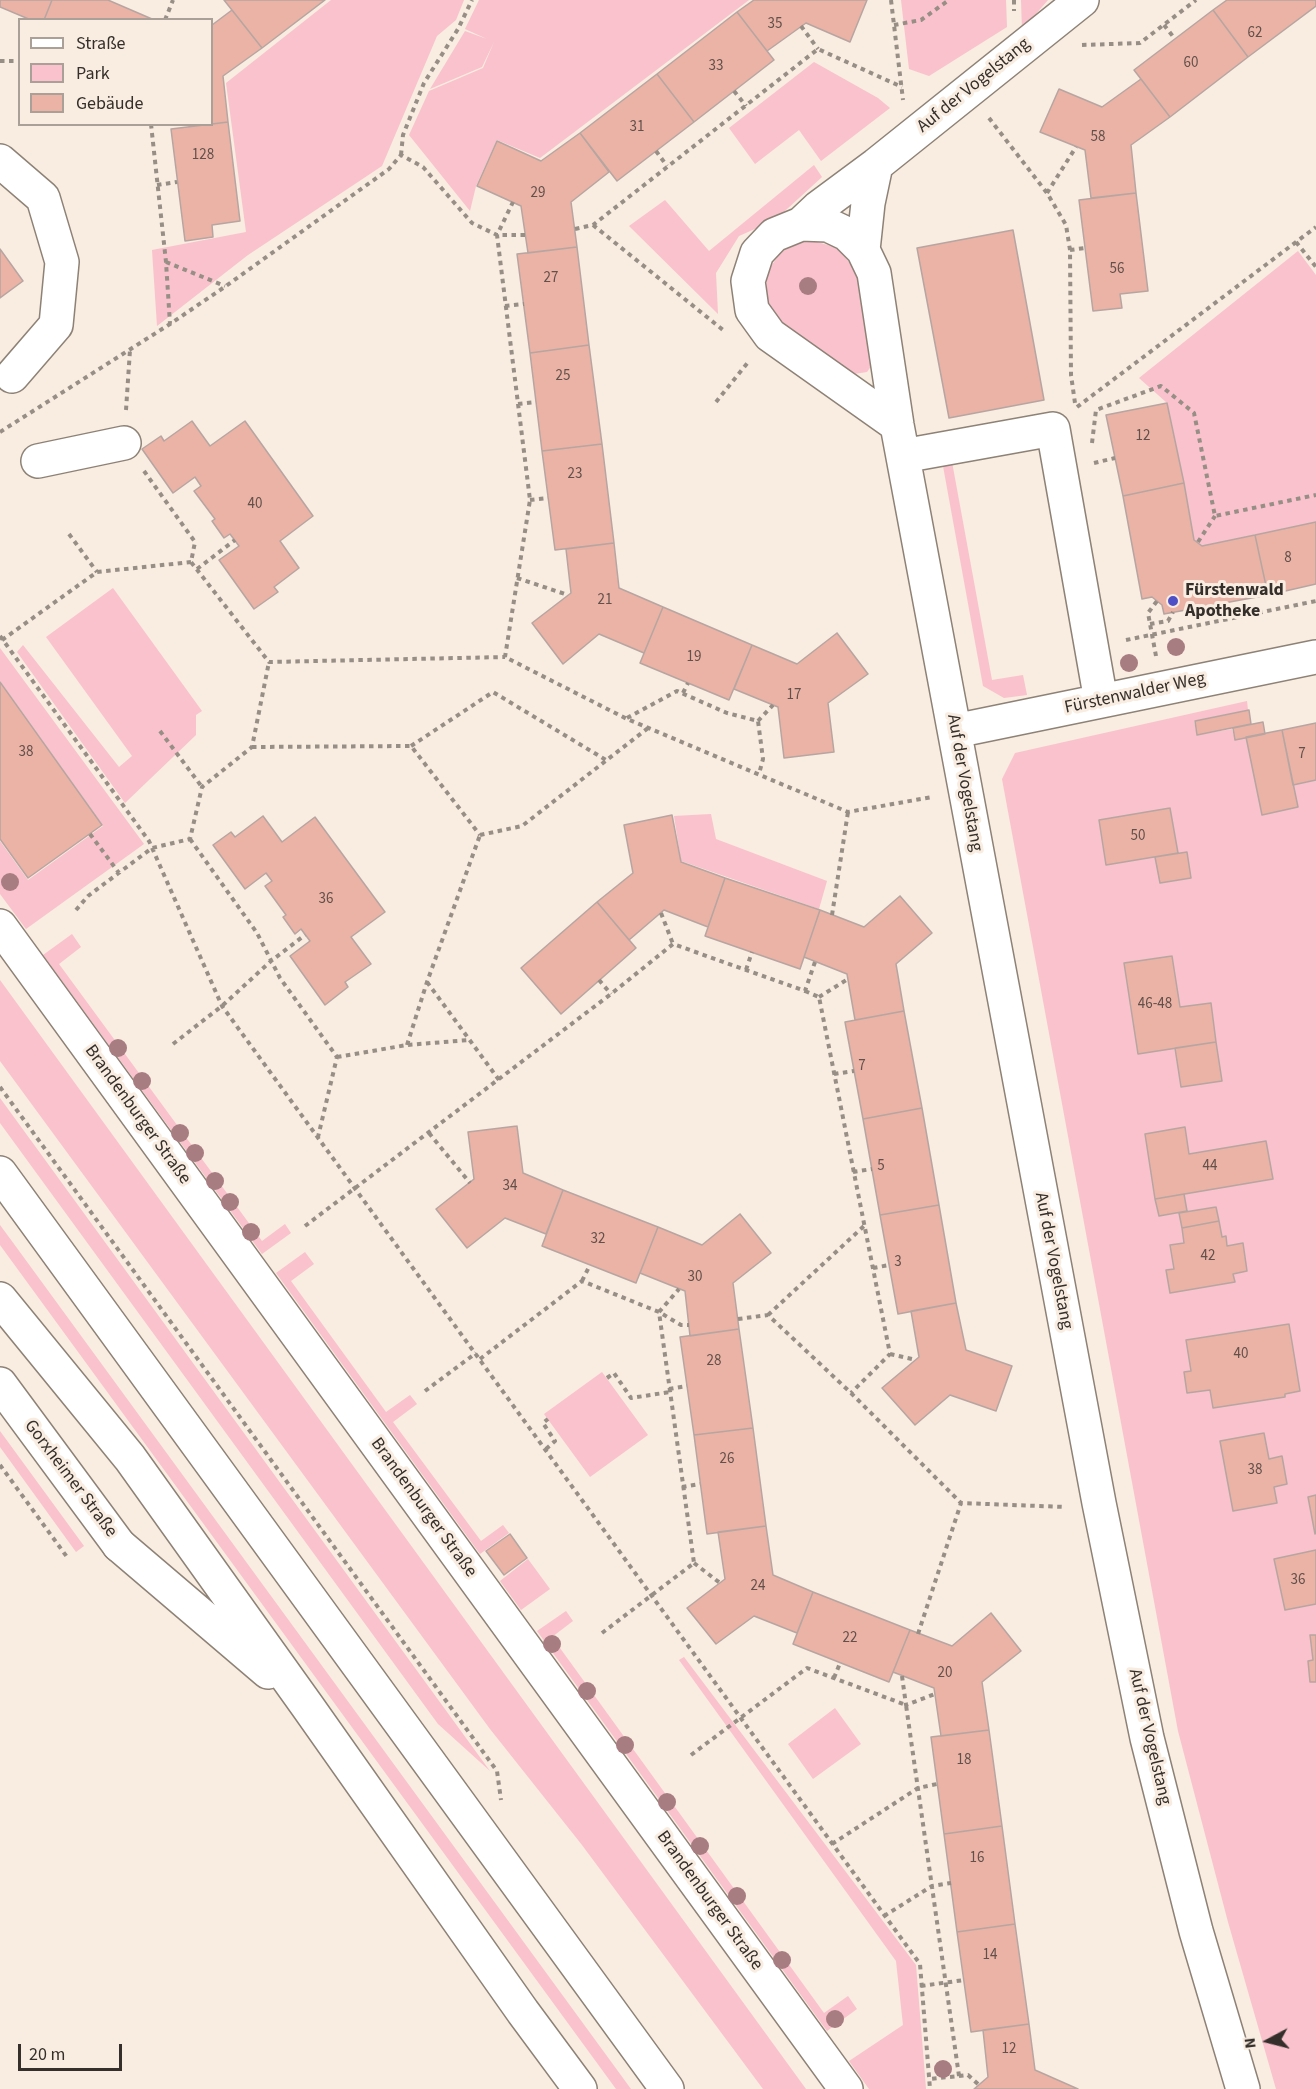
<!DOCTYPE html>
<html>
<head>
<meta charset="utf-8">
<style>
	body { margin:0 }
	#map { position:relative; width:1316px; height:2089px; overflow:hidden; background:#f9ece0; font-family:"Source Sans 3",sans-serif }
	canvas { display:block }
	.legend { position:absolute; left:18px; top:18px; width:195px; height:108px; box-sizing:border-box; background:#f9ece0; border:2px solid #aaa098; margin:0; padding:8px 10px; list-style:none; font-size:18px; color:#342f2b }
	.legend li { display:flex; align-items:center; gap:12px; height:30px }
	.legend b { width:30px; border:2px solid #aaa098 }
	.north { position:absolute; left:1238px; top:2011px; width:60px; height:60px; -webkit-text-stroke:4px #f9ece0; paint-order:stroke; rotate:263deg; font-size:16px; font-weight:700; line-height:24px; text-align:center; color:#342f2b }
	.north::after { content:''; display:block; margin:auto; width:21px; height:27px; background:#342f2b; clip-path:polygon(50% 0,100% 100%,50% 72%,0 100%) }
	.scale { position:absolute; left:18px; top:2044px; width:104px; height:27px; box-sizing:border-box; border:3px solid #342f2b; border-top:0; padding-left:8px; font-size:18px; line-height:21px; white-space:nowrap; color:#342f2b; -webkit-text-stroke:4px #f9ece0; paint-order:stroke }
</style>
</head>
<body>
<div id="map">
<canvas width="1316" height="2089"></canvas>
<ul class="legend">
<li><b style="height:8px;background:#fff"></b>Straße</li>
<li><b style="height:16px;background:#f9c2cd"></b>Park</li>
<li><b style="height:16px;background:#eab3a6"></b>Gebäude</li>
</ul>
<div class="north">N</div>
<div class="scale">20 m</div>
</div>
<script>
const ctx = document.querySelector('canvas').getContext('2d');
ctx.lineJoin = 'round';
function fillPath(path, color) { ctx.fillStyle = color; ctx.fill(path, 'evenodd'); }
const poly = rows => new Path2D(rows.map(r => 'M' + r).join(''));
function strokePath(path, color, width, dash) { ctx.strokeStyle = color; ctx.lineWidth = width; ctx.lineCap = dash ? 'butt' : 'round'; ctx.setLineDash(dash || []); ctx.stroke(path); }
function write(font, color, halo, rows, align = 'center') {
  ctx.font = font + ' "Source Sans 3",sans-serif'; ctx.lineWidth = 6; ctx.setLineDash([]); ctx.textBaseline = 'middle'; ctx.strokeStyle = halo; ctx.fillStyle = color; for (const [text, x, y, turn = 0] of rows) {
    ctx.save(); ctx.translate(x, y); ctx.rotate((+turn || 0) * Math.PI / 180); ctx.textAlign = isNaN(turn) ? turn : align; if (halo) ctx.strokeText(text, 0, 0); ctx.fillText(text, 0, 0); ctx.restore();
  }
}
const green = poly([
	[331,0,464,0,456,20,437,36,382,166,248,255,157,326,152,250,246,232,226,83],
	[479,0,749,0,540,158,497,140,476,186,470,211,409,135,429,91,483,68,494,42,482,67,430,89,465,31,487,39,465,29],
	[901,0,1006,0,1007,27,929,76,909,69],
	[1021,0,1048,0,1022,30],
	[814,62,878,98,890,108,821,161,799,130,755,164,729,128],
	[814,165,822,177,775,220,739,236,716,273,718,314,629,226,665,200,709,251],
	[807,239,838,248,856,271,874,362,867,372,854,374,776,319,766,297,767,272,781,252],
	[1298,251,1316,275,1316,522,1202,546,1194,540,1167,403,1139,378],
	[954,453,952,462,992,680,1023,675,1027,695,1004,698,983,686,943,466],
	[113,588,202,711,196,715,196,735,125,803,17,652,23,645,119,767,132,756,46,637],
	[0,648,144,844,26,929,0,894,0,841,28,880,103,826,0,681],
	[1247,701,1248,710,1194,721,1197,735,1232,729,1235,739,1246,737,1262,814,1298,807,1293,785,1316,780,1316,2089,1276,2089,1228,1922,1178,1731,1002,779,1015,753],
	[711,814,716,839,827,881,819,909,681,861,674,816],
	[72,934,81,947,59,964,262,1241,285,1224,291,1233,262,1254,43,955],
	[0,980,806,2089,763,2089,582,1845,490,1729,0,1061],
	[0,1098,490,1771,438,1724,0,1123],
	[0,1225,14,1244,631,2089,616,2089,0,1245],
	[305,1252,314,1264,291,1281,386,1412,410,1395,417,1404,393,1422,481,1541,503,1525,509,1533,480,1554,276,1273],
	[602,1372,648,1435,590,1477,544,1414],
	[0,1431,84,1546,76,1552,0,1447],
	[528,1559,550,1589,521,1610,500,1581],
	[566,1611,573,1621,552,1637,824,2013,848,1996,857,2009,827,2031,537,1631],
	[684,1657,916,1965,926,2089,869,2089,849,2061,903,2025,896,1961,679,1660],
	[835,1708,861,1744,813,1779,788,1744]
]);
const building = poly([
	[0,0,52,0,44,20,31,20,0,7,0,0],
	[52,0,108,0,152,19,44,20,52,0],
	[224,0,325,0,262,48,224,0],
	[754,0,867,0,850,42,806,23,767,51,737,12,754,0],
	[1227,0,1316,0,1316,6,1248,57,1213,10,1227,0],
	[232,10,262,48,223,76,228,122,212,124,212,25,232,10],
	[1213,10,1248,57,1170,117,1134,70,1213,10],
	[737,12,774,60,694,122,657,74,737,12],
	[657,74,694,122,617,181,580,133,657,74],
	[1141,79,1170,117,1131,145,1136,193,1091,198,1085,150,1040,132,1059,89,1102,107,1141,79],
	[228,122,240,221,212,225,213,237,185,241,171,129,228,122],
	[580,133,609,172,571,202,577,247,528,253,521,206,477,186,497,141,541,161,580,133],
	[1136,193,1148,291,1120,294,1122,308,1093,311,1079,200,1136,193],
	[1013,230,1044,400,949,418,917,248,1013,230],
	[577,247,589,345,530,353,517,254,577,247],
	[0,249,23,281,0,298,0,249],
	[589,345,602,444,542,451,530,353,589,345],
	[1167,403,1184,483,1123,496,1106,415,1167,403],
	[192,421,210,446,245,421,313,516,280,541,299,568,274,587,278,592,254,609,219,560,239,546,230,534,224,538,212,521,215,519,194,491,201,486,195,477,173,493,142,449,161,436,164,441,192,421],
	[602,444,614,543,555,550,542,451,602,444],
	[1184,483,1194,540,1202,546,1255,535,1268,595,1164,614,1162,605,1152,597,1142,599,1123,496,1184,483],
	[1316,522,1316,584,1268,595,1255,535,1316,522],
	[614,543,619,588,663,607,644,653,599,634,563,664,532,623,571,593,566,549,614,543],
	[663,607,752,645,729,700,640,663,663,607],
	[837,633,868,674,828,703,834,752,784,758,778,707,734,689,752,645,797,664,837,633],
	[0,682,102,825,28,878,0,839,0,682],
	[1249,710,1251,724,1197,735,1195,721,1249,710],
	[1263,722,1265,734,1235,740,1233,728,1263,722],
	[1316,723,1316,780,1293,785,1282,730,1316,723],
	[1282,730,1298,807,1262,815,1246,737,1282,730],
	[1170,808,1178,853,1106,865,1099,820,1170,808],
	[672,815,681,862,725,878,708,927,664,910,629,940,597,902,633,873,624,825,672,815],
	[263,816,282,842,315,817,385,912,351,937,371,964,345,982,348,987,325,1005,290,956,310,941,301,929,295,934,283,917,286,915,265,886,272,881,266,873,245,889,213,845,231,832,235,837,263,816],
	[1187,852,1191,878,1160,883,1155,857,1187,852],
	[725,878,820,910,800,969,705,936,725,878],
	[900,896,932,933,896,964,904,1011,855,1020,847,974,804,957,820,910,864,927,900,896],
	[597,902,636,948,561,1014,521,968,597,902],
	[1172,956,1180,1007,1211,1003,1216,1042,1138,1054,1124,963,1172,956],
	[904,1011,922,1108,863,1119,845,1022,904,1011],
	[1216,1042,1222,1081,1181,1087,1175,1048,1216,1042],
	[922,1108,939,1205,880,1215,863,1119,922,1108],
	[517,1126,523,1173,563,1190,546,1234,505,1218,467,1248,436,1209,474,1179,468,1132,517,1126],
	[1185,1127,1189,1154,1266,1141,1273,1179,1155,1199,1145,1134,1185,1127],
	[563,1190,658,1227,636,1283,542,1246,563,1190],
	[1184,1194,1187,1211,1159,1216,1155,1199,1184,1194],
	[939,1205,956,1303,898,1314,880,1215,939,1205],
	[1216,1207,1219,1221,1182,1228,1179,1213,1216,1207],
	[740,1214,771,1253,733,1283,739,1329,690,1336,685,1291,640,1273,658,1227,702,1245,740,1214],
	[1219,1221,1222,1237,1226,1236,1227,1246,1243,1243,1247,1271,1233,1274,1235,1282,1170,1293,1166,1270,1174,1269,1170,1245,1184,1243,1182,1228,1219,1221],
	[956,1303,966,1350,1012,1366,996,1411,950,1395,915,1425,882,1388,919,1357,911,1311,956,1303],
	[1289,1324,1300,1391,1285,1394,1285,1397,1213,1408,1210,1390,1187,1393,1184,1372,1191,1371,1186,1340,1289,1324],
	[739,1329,753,1428,694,1435,680,1337,739,1329],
	[753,1428,766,1526,707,1534,694,1435,753,1428],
	[1264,1433,1269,1459,1282,1456,1287,1484,1274,1487,1277,1503,1233,1511,1220,1441,1264,1433],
	[1316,1495,1316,1533,1315,1534,1308,1497,1316,1495],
	[766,1526,773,1575,813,1592,797,1633,754,1616,716,1644,687,1608,725,1579,718,1532,766,1526],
	[510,1534,527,1558,504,1575,486,1551,510,1534],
	[1316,1550,1316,1604,1285,1610,1274,1559,1316,1550],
	[813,1592,910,1630,889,1682,793,1644,813,1592],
	[991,1613,1021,1651,982,1682,989,1730,941,1736,934,1688,893,1672,910,1630,952,1646,991,1613],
	[1310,1635,1316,1635,1316,1682,1310,1682,1308,1661,1313,1660,1310,1635],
	[989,1730,1002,1826,944,1834,931,1737,989,1730],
	[1002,1826,1015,1924,957,1932,944,1834,1002,1826],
	[1015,1924,1029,2024,971,2032,957,1932,1015,1924],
	[1029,2024,1035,2070,1078,2089,974,2089,988,2077,983,2030,1029,2024]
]);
const path = poly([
	[891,0,903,100],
	[1014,0,1014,11],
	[165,20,173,0],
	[894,25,921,20,949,0],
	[1164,25,1175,39],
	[801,26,818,49],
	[1082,45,1140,43,1196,0],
	[0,61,20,61],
	[734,91,746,106],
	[989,118,1047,193,1066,225,1070,250,1071,375,1075,403],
	[151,124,166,262,170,324],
	[656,151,667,166],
	[401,155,403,135,424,83,458,29,472,0],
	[157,185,177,182],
	[1047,193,1076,147],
	[593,225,723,330],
	[575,229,593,225,818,49,902,87],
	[525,235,497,235,530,500,505,657,627,719,848,812,932,797],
	[1296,242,1316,267],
	[1070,250,1085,248],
	[166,262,225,286],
	[505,306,524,304],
	[716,402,749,361],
	[518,404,536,402],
	[1077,407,1316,227],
	[126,410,130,350],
	[0,432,170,324,226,286,389,169,401,155,423,167,472,223,497,235,513,202],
	[1092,443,1096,410,1161,386,1194,413,1215,516,1316,495],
	[1094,463,1115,458],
	[144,471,195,542,191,562,269,662,505,657],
	[530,500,548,498],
	[69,534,97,572],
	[1198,542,1215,516],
	[197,569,235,540],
	[517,578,568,595],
	[1150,624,1168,621,1173,612],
	[0,636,149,841,222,1006,920,1964,930,2089],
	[2,640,97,572,191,562],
	[1126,640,1316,601],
	[1156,656,1148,613,1157,601],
	[683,693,688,683],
	[627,718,677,691,727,713,758,721,763,759,759,774],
	[758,721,773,705],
	[160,731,202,787],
	[411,746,493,692,606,760],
	[252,747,411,746,480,835],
	[90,834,119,873],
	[480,835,522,826,648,728],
	[190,839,257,933,280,978,337,1057,318,1137],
	[76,910,88,896,152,848,190,839,202,787,252,747,269,662],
	[661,913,673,944],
	[832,915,848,812],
	[746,970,752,952],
	[599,980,611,994],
	[427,982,499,1080],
	[805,991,819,997,890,1354,851,1393],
	[819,997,848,979],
	[173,1044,222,1006,271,961,305,935],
	[407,1045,427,982,480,835],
	[337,1057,407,1045,469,1040],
	[834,1074,854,1071],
	[0,1087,497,1771,501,1800],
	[429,1133,470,1183],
	[853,1172,872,1169],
	[305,1226,611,994,673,944,805,991,815,962],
	[873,1268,889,1265],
	[582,1281,590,1265],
	[768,1315,864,1226],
	[738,1319,768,1315,851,1393,961,1503,1065,1507],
	[890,1354,916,1360],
	[480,1359,582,1281,659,1312,681,1325,689,1325],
	[607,1378,614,1373,631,1398,670,1392],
	[669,1389,687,1386],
	[425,1391,476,1353],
	[546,1449,555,1441,543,1423,548,1419],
	[0,1465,67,1557],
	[682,1487,700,1484],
	[694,1563,720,1583],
	[602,1633,694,1563,659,1312,679,1289],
	[918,1634,961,1503],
	[902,1676,906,1705,935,1694],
	[834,1678,840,1663],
	[691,1755,807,1668,906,1705,959,2076,929,2079],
	[832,1844,918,1788,937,1784],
	[884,1916,932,1886,951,1883],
	[921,1986,964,1980],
	[959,2076,968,2075,979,2085]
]);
const minor = poly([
	[0,161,43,198,62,262,56,325,12,376],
	[801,224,818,208,876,165,1082,0],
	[863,250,868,203,876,165],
	[897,425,770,335,752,310,748,281,757,253,774,235,801,224,828,225,847,234,863,250,874,273,897,425,1099,1503,1147,1738,1196,1931,1243,2089],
	[903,456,1053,429,1101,701],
	[38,461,124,443],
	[955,731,1316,657],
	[0,926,846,2089],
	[0,1384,119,1545]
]);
const highway = poly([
	[0,1173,667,2089],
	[0,1299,130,1458,308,1707,523,2012,580,2089],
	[119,1545,268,1672]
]);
const trees = [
	[808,286],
	[1176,647],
	[1129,663],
	[10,882],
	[118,1048],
	[142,1081],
	[180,1133],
	[195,1153],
	[215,1181],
	[230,1202],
	[251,1232],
	[552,1644],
	[587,1691],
	[625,1745],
	[667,1802],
	[700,1846],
	[737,1896],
	[782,1960],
	[835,2019],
	[943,2069]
];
const markers = [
	[1173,601,6,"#4f4fc6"]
];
const numberNames = [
	["35",775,25],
	["62",1255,34],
	["60",1191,64],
	["33",716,67],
	["31",637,128],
	["58",1098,138],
	["128",203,156],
	["29",538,194],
	["56",1117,270],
	["27",551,279],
	["25",563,377],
	["12",1143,437],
	["23",575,475],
	["40",255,505],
	["8",1288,559],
	["21",605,601],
	["19",694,658],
	["17",794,696],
	["38",26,753],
	["7",1302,755],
	["50",1138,837],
	["36",326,900],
	["46-48",1155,1005],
	["7",862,1067],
	["5",881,1167],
	["44",1210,1167],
	["34",510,1187],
	["32",598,1240],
	["42",1208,1257],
	["3",898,1263],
	["30",695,1278],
	["40",1241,1355],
	["28",714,1362],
	["26",727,1460],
	["38",1255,1471],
	["36",1298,1581],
	["24",758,1587],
	["22",850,1639],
	["20",945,1674],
	["18",964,1761],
	["16",977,1859],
	["14",990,1956],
	["12",1009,2050]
];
const streetNames = [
	["Auf der Vogelstang",974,86,-39],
	["Fürstenwalder Weg",1135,694,-12],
	["Auf der Vogelstang",964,783,80],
	["Brandenburger Straße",137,1115,54],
	["Auf der Vogelstang",1053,1261,79],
	["Gorxheimer Straße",70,1479,53],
	["Brandenburger Straße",423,1508,54],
	["Auf der Vogelstang",1149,1737,77],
	["Brandenburger Straße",709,1901,54]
];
const poiNames = [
	["Fürstenwald",1185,591],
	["Apotheke",1185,612]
];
fillPath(green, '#f9c2cd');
fillPath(building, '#eab3a6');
strokePath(building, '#b7a5a1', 1.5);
strokePath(minor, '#8e8277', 36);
strokePath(highway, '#8e8277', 36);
strokePath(path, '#978e86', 4, [4.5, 4.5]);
strokePath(minor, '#fff', 33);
strokePath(highway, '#fff', 33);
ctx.fillStyle = '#a87d82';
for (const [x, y] of trees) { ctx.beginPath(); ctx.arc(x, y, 9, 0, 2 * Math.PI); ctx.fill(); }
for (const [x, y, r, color] of markers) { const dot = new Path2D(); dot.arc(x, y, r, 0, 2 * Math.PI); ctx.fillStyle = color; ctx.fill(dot); strokePath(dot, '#f9ece0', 2); }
write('15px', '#62504a', null, numberNames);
write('18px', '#342f2b', '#f9ece0', streetNames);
write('bold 18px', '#342f2b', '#f9ece0', poiNames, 'left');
</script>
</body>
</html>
